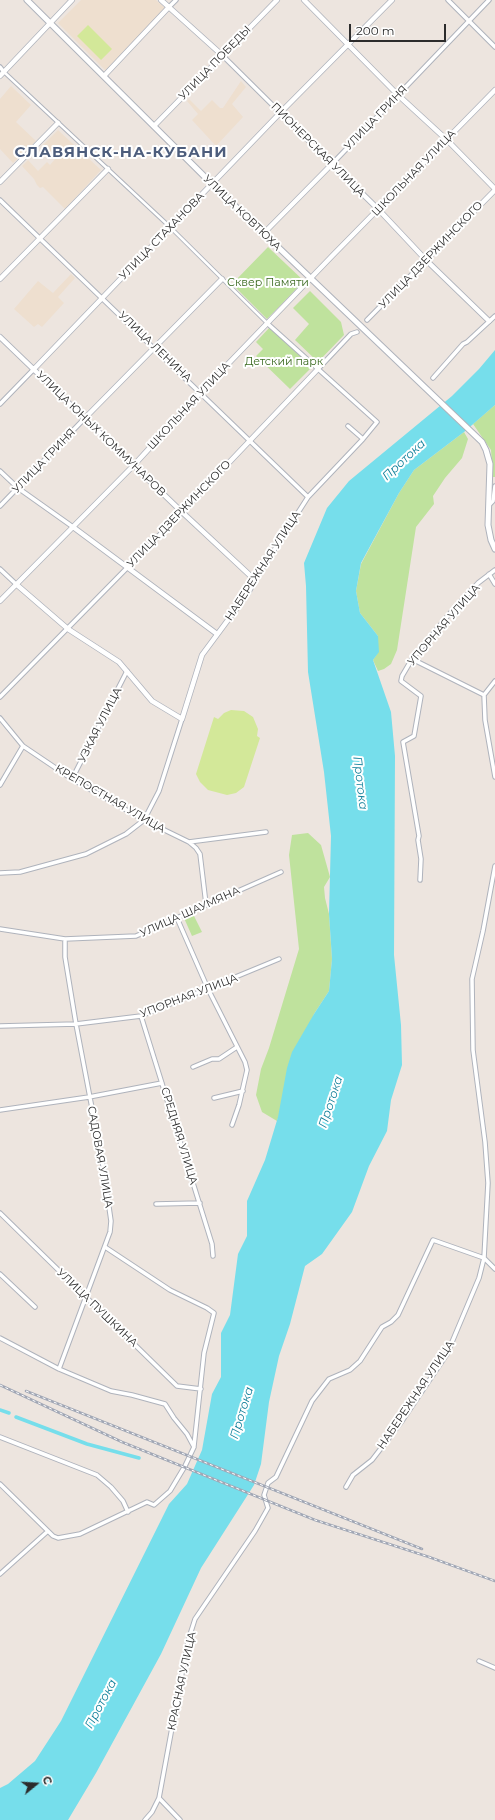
<!DOCTYPE html>
<html>
<head>
<meta charset="utf-8">
<style>
	body { margin:0 }
	#map { position:relative; width:495px; height:1820px; overflow:hidden; background:#ede5df; font-family:Montserrat,sans-serif }
	canvas { display:block }
	.north { position:absolute; left:16px; top:1764px; width:40px; height:40px; -webkit-text-stroke:3px #fff; paint-order:stroke; rotate:72deg; font-size:11px; font-weight:700; line-height:16px; text-align:center; color:#2c2c2c }
	.north::after { content:''; display:block; margin:auto; width:14px; height:18px; background:#2c2c2c; clip-path:polygon(50% 0,100% 100%,50% 72%,0 100%) }
	.scale { position:absolute; left:349px; top:24px; width:97px; height:18px; box-sizing:border-box; border:2px solid #2c2c2c; border-top:0; padding-left:5px; font-size:12px; line-height:14px; white-space:nowrap; color:#2c2c2c; -webkit-text-stroke:3px #fff; paint-order:stroke }
</style>
</head>
<body>
<div id="map">
<canvas width="495" height="1820"></canvas>
<div class="north">С</div>
<div class="scale">200 m</div>
</div>
<script>
const ctx = document.querySelector('canvas').getContext('2d');
ctx.lineJoin = 'round';
function fillPath(path, color) { ctx.fillStyle = color; ctx.fill(path, 'evenodd'); }
const poly = rows => new Path2D(rows.map(r => 'M' + r).join(''));
function strokePath(path, color, width, dash) { ctx.strokeStyle = color; ctx.lineWidth = width; ctx.lineCap = dash ? 'butt' : 'round'; ctx.setLineDash(dash || []); ctx.stroke(path); }
function write(font, color, halo, rows, align = 'center') {
  ctx.font = font + ' Montserrat,sans-serif'; ctx.lineWidth = 4; ctx.setLineDash([]); ctx.textBaseline = 'middle'; ctx.strokeStyle = halo; ctx.fillStyle = color; for (const [text, x, y, turn = 0] of rows) {
    ctx.save(); ctx.translate(x, y); ctx.rotate((+turn || 0) * Math.PI / 180); ctx.textAlign = isNaN(turn) ? turn : align; if (halo) ctx.strokeText(text, 0, 0); ctx.fillText(text, 0, 0); ctx.restore();
  }
}
const education = poly([
	[81,0,156,0,165,8,106,71,58,23],
	[241,81,246,87,232,104,243,117,216,146,192,120,198,114,187,101,189,99,201,111,212,100,220,108,223,108],
	[11,86,31,105,16,122,36,141,13,163,0,149,0,99],
	[58,130,101,170,65,209,43,187,40,188,37,185,34,179,22,166,28,160,38,171,47,162,50,165,56,158,43,145],
	[71,274,75,278,58,297,64,303,42,327,38,324,34,327,14,309,38,281,53,293]
]);
const green = poly([
	[268,247,304,281,267,319,232,284],
	[310,291,341,322,344,335,318,362,295,340,309,324,293,308],
	[270,327,312,367,290,389,256,356,263,349,256,342],
	[495,405,495,477,493,477,491,450,473,424],
	[464,432,468,439,462,458,445,478,433,496,434,504,416,527,397,650,391,664,384,669,378,671,373,660,377,654,378,636,360,613,356,591,361,564,399,493,414,470],
	[308,833,321,845,330,877,324,887,325,898,329,914,332,959,329,991,314,1014,277,1121,262,1112,256,1095,261,1069,269,1048,299,949,289,855,292,835],
	[193,914,202,932,192,936,184,918]
]);
const pitch = poly([
	[88,25,112,49,101,60,77,36],
	[231,710,244,711,253,717,258,729,257,736,260,738,244,787,236,793,227,795,208,790,200,782,196,774,214,717,218,719,224,713]
]);
const water = poly([
	[495,350,495,405,464,432,414,470,399,493,361,563,356,591,360,613,378,636,379,652,373,660,391,712,395,756,394,955,401,1025,402,1065,391,1100,387,1131,369,1166,352,1212,322,1254,305,1266,290,1324,279,1356,269,1402,261,1464,254,1485,201,1568,161,1654,96,1773,68,1820,0,1820,0,1788,8,1784,35,1761,61,1721,169,1504,187,1484,202,1450,212,1394,221,1377,221,1333,230,1315,238,1254,247,1236,247,1201,265,1160,278,1117,287,1068,292,1052,314,1014,329,991,332,959,329,914,331,836,324,772,308,672,306,586,304,563,327,508,349,481,452,396,479,369]
]);
const canal = poly([
	[0,1410,9,1413],
	[16,1417,87,1444,139,1458]
]);
const pedestrian = poly([
	[4,72,170,227,267,323]
]);
const minor = poly([
	[448,0,495,47],
	[169,7,176,0],
	[222,55,332,164,489,0],
	[0,67,4,72],
	[0,200,308,497],
	[367,320,426,260],
	[268,324,377,422,363,439,348,426],
	[318,369,351,334,357,332],
	[433,378,463,344,467,342,495,316],
	[0,404,33,370],
	[0,471,18,488,73,527],
	[489,505,493,501,495,486],
	[0,506,84,419],
	[0,569,17,585],
	[489,574,495,584],
	[255,580,308,497,363,439],
	[412,659,484,695],
	[495,681,484,695,485,720,495,777],
	[0,697,182,512],
	[0,718,23,746,72,779,144,820,189,842,196,848,200,854,206,904],
	[72,779,127,671],
	[0,785,23,746],
	[189,842,266,832],
	[0,873,20,872,86,854,126,834,144,820,159,791,182,719],
	[420,880,421,859,418,840,419,836,403,742,414,736,421,696,401,681,402,676,412,659,451,612,478,583,495,570],
	[177,918,208,989,245,1062,247,1070,239,1105,232,1125],
	[0,929,65,939,136,936,281,872],
	[141,1016,212,1244,213,1256],
	[0,1026,76,1024,141,1016,279,959],
	[193,1067,212,1059,219,1059,237,1047],
	[214,1098,243,1091],
	[0,1110,89,1097,162,1083],
	[156,1204,200,1203],
	[0,1213,177,1386,201,1389],
	[105,1247,170,1290,207,1308,214,1313,204,1353,194,1446],
	[0,1274,35,1307],
	[0,1338,59,1369,111,1391,132,1395,165,1404,174,1418,187,1434,194,1447,185,1466,170,1491,154,1505,147,1502,80,1534,58,1538,53,1536,0,1484],
	[59,1369,110,1232,111,1221,103,1166,76,1024,65,957,65,939],
	[0,1437,97,1475,111,1487,123,1501,128,1512],
	[346,1487,353,1475,372,1460,402,1421,447,1354,479,1278,484,1258,488,1183,485,1142,473,1050,472,979,483,931,495,866],
	[0,1574,48,1531],
	[479,1661,495,1668],
	[159,1798,180,1820],
	[145,1820,152,1812,159,1798,188,1641,195,1619,255,1531,268,1508,264,1495,268,1483,276,1477,312,1401,329,1379,350,1370,360,1361,382,1327,391,1322,398,1315,433,1240,484,1258,495,1269]
]);
const tertiary = poly([
	[161,0,222,55],
	[304,0,398,95,447,140,495,189],
	[0,76,72,0],
	[104,76,169,7],
	[154,126,277,0],
	[0,182,58,123],
	[263,234,332,164,379,210,426,260,489,321],
	[426,260,495,190],
	[0,279,108,169],
	[0,337,182,512,255,580,248,593,202,655,182,719,152,701,119,662,68,629,17,585],
	[33,370,280,113,392,0],
	[84,419,222,279],
	[182,512,318,369],
	[73,527,217,634],
	[0,601,134,465,201,392,333,255,495,90]
]);
const secondary = poly([
	[27,0,212,184,482,442,486,450,490,464,488,525,491,540,495,549]
]);
const rail = poly([
	[0,1385,122,1442,315,1520,429,1557,495,1581],
	[26,1391,422,1549]
]);
const streetNames = [
	["УЛИЦА ПОБЕДЫ",215,63,-46],
	["УЛИЦА ГРИНЯ",376,118,-46],
	["ПИОНЕРСКАЯ УЛИЦА",318,150,45],
	["ШКОЛЬНАЯ УЛИЦА",414,173,-46],
	["УЛИЦА КОВТЮХА",242,213,44],
	["УЛИЦА СТАХАНОВА",162,236,-46],
	["УЛИЦА ДЗЕРЖИНСКОГО",431,255,-46],
	["УЛИЦА ЛЕНИНА",155,347,44],
	["ШКОЛЬНАЯ УЛИЦА",189,406,-47],
	["УЛИЦА ЮНЫХ КОММУНАРОВ",101,434,44],
	["УЛИЦА ГРИНЯ",44,461,-46],
	["УЛИЦА ДЗЕРЖИНСКОГО",179,514,-46],
	["НАБЕРЕЖНАЯ УЛИЦА",263,566,-57],
	["УПОРНАЯ УЛИЦА",444,625,-49],
	["УЗКАЯ УЛИЦА",100,725,-63],
	["КРЕПОСТНАЯ УЛИЦА",110,799,30],
	["УЛИЦА ШАУМЯНА",190,912,-24],
	["УПОРНАЯ УЛИЦА",189,996,-21],
	["СРЕДНЯЯ УЛИЦА",179,1136,73],
	["САДОВАЯ УЛИЦА",100,1157,80],
	["УЛИЦА ПУШКИНА",97,1308,44],
	["НАБЕРЕЖНАЯ УЛИЦА",416,1395,-56],
	["КРАСНАЯ УЛИЦА",182,1681,-78]
];
const parkNames = [
	["Сквер Памяти",268,283],
	["Детский парк",284,362]
];
const waterNames = [
	["Протока",404,460,-43],
	["Протока",360,783,83],
	["Протока",331,1102,-72],
	["Протока",242,1413,-73],
	["Протока",101,1704,-62]
];
const districtNames = [
	["СЛАВЯНСК-НА-КУБАНИ",121,153]
];
fillPath(education, '#eedfcf');
fillPath(green, '#bfe29d');
fillPath(pitch, '#d3e899');
fillPath(water, '#76deeb');
strokePath(canal, '#76deeb', 3.5);
strokePath(pedestrian, '#afb3bc', 4.5);
strokePath(minor, '#afb3bc', 5.5);
strokePath(tertiary, '#afb3bc', 6);
strokePath(secondary, '#afb3bc', 7);
strokePath(pedestrian, '#fff', 2.5);
strokePath(minor, '#fff', 3.5);
strokePath(tertiary, '#fff', 4.5);
strokePath(secondary, '#fff', 5);
strokePath(rail, '#a1a7b5', 2.5);
strokePath(rail, '#fff', 1, [3]);
write('11px', '#2c2c2c', '#fff', streetNames);
write('11px', '#38681d', '#fff', parkNames);
write('italic 12px', '#12809a', '#fff', waterNames);
ctx.letterSpacing = '1px';
write('bold 15px', '#4d5d7c', '#fff', districtNames);
ctx.letterSpacing = '0px';
</script>
</body>
</html>
